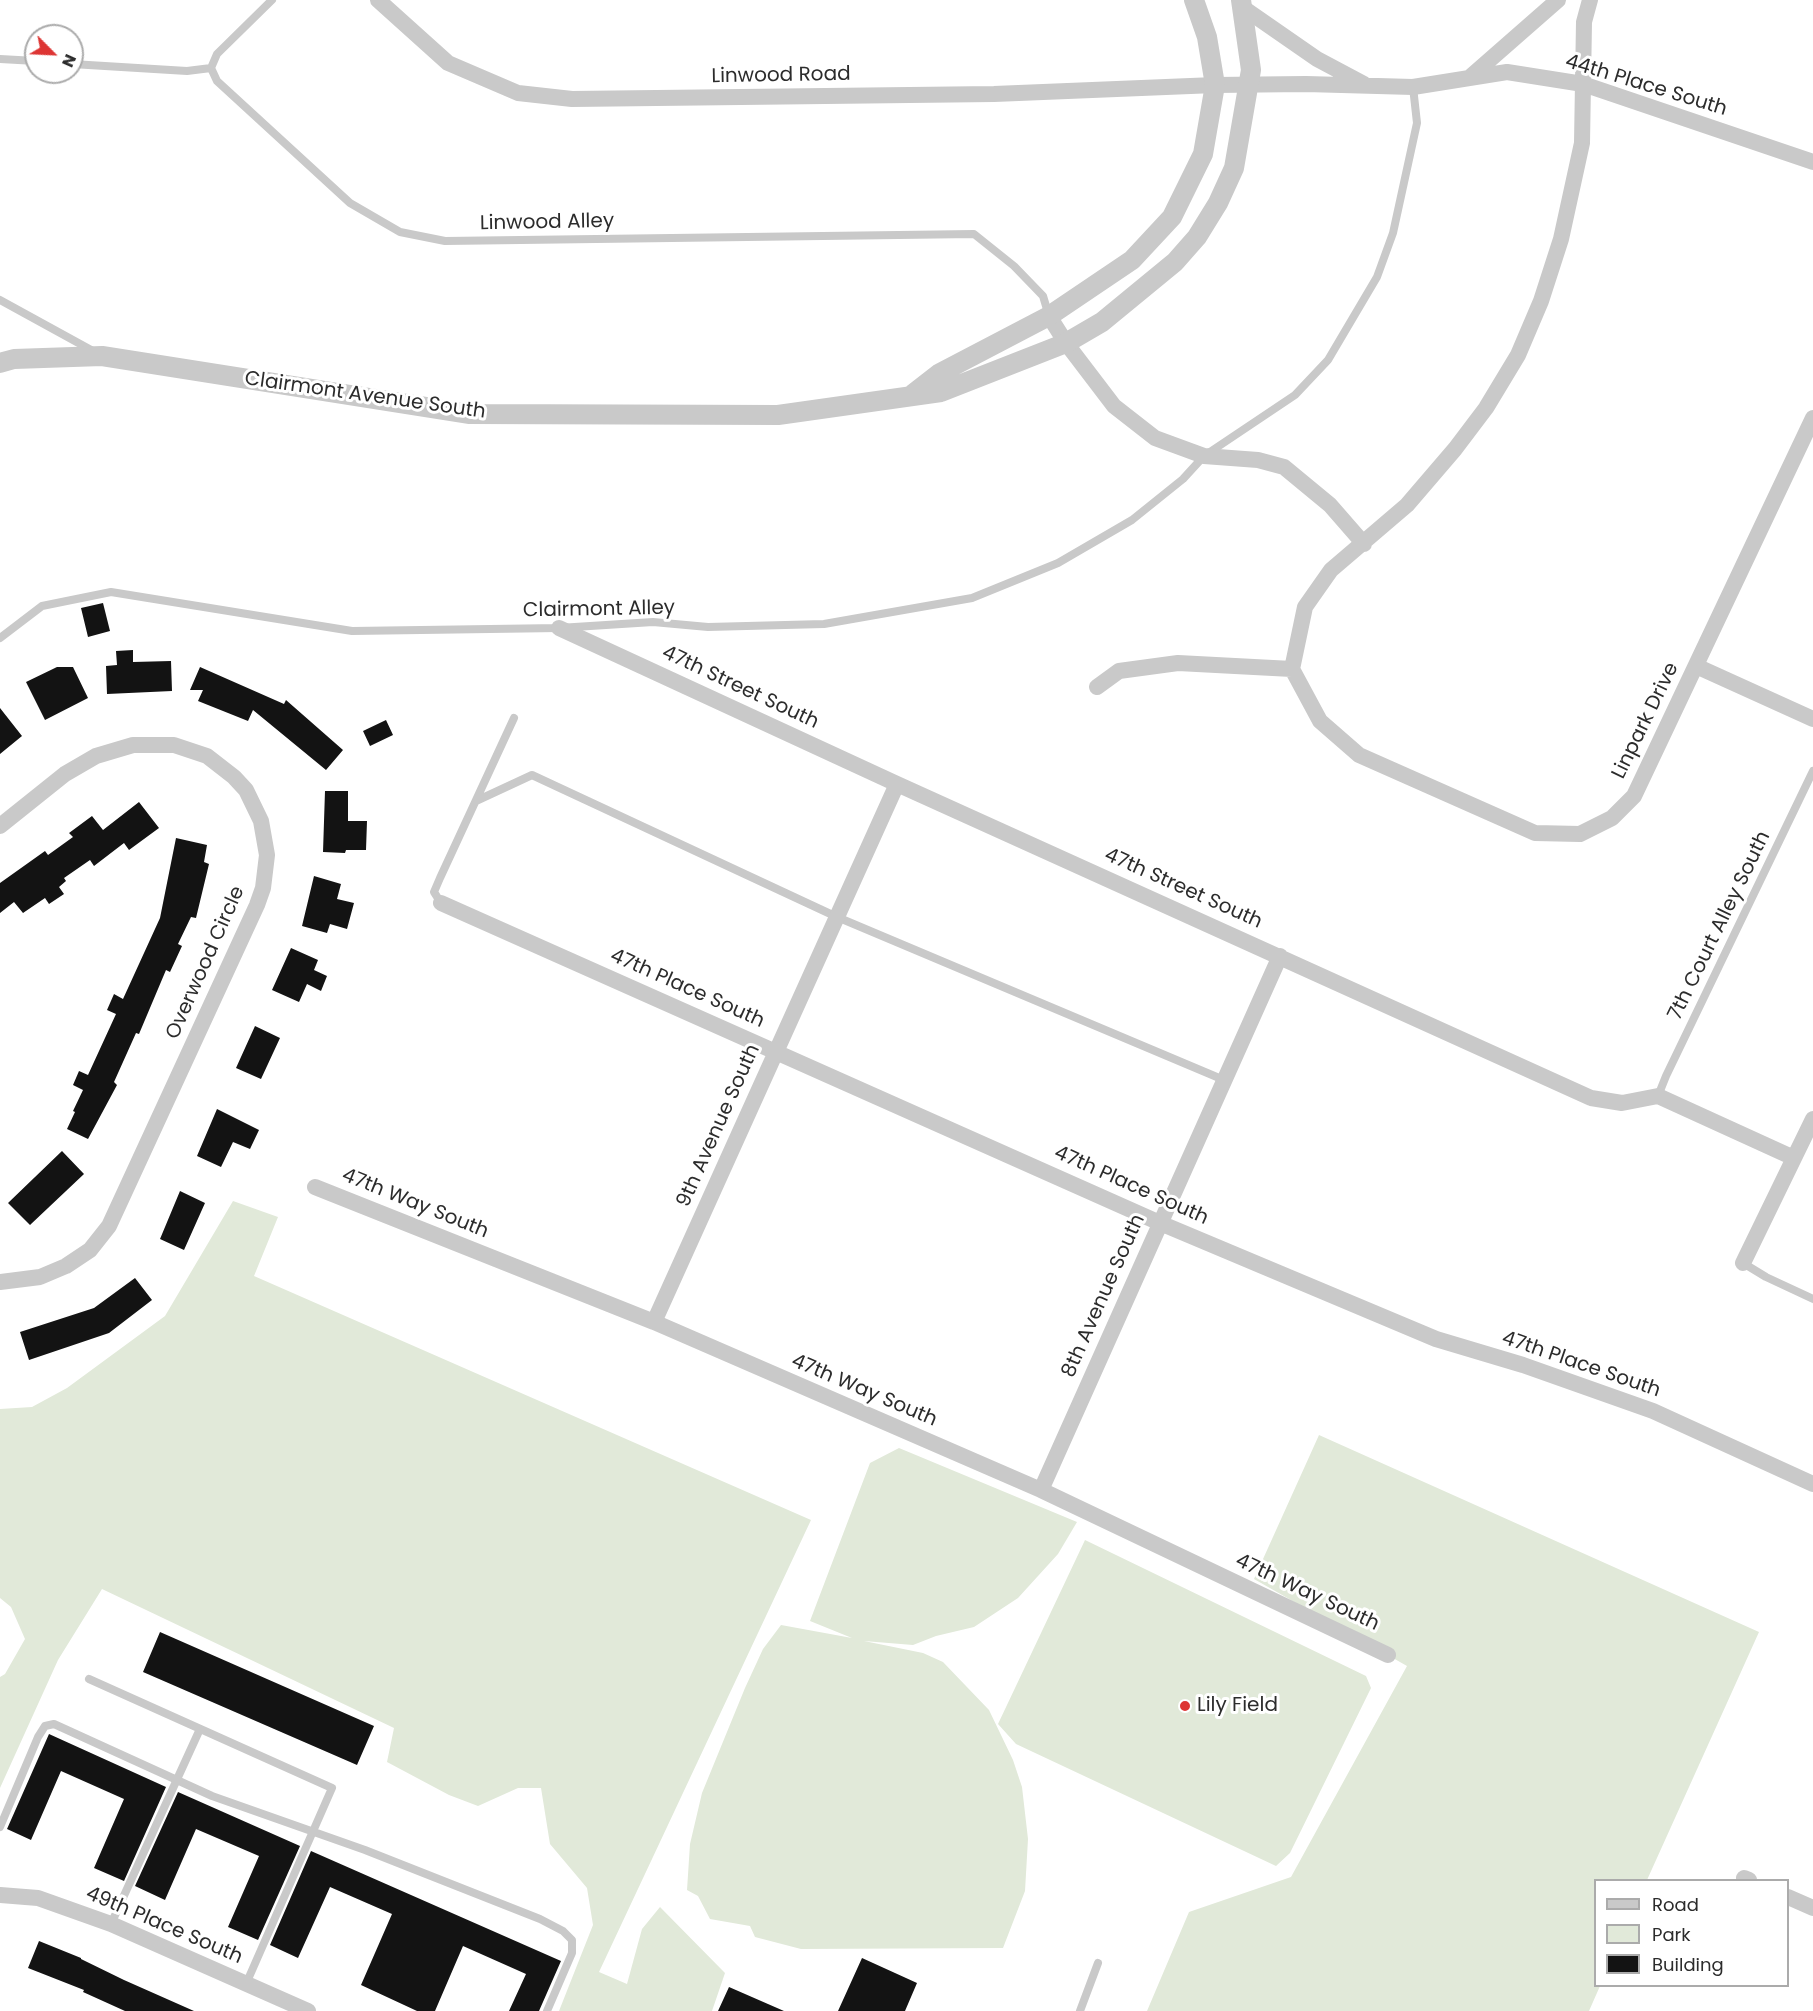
<!DOCTYPE html>
<html>
<head>
<meta charset="utf-8">
<style>
	body { margin:0 }
	#map { position:relative; width:1813px; height:2011px; overflow:hidden; background:#fff; font-family:Poppins,sans-serif }
	canvas { display:block }
	.legend { position:absolute; left:1594px; top:1879px; width:195px; height:108px; box-sizing:border-box; background:#fff; border:2px solid #ababab; margin:0; padding:8px 10px; list-style:none; font-size:18px; color:#2c2c2c }
	.legend li { display:flex; align-items:center; gap:12px; height:30px }
	.legend b { width:30px; border:2px solid #ababab }
	.north { position:absolute; left:24px; top:24px; width:60px; height:60px; box-sizing:border-box; background:#fff; border:2px solid #ababab; border-radius:50%; rotate:114deg; font-size:16px; font-weight:700; line-height:24px; text-align:center; color:#2c2c2c }
	.north::after { content:''; display:block; margin:auto; width:21px; height:27px; background:#dd3533; clip-path:polygon(50% 0,100% 100%,50% 72%,0 100%) }
</style>
</head>
<body>
<div id="map">
<canvas width="1813" height="2011"></canvas>
<ul class="legend">
<li><b style="height:8px;background:#c9c9c9"></b>Road</li>
<li><b style="height:16px;background:#e1e9d9"></b>Park</li>
<li><b style="height:16px;background:#131313"></b>Building</li>
</ul>
<div class="north">N</div>
</div>
<script>
const ctx = document.querySelector('canvas').getContext('2d');
ctx.lineJoin = 'round';
function fillPath(path, color) { ctx.fillStyle = color; ctx.fill(path, 'evenodd'); }
const poly = rows => new Path2D(rows.map(r => 'M' + r).join(''));
function strokePath(path, color, width, dash) { ctx.strokeStyle = color; ctx.lineWidth = width; ctx.lineCap = dash ? 'butt' : 'round'; ctx.setLineDash(dash || []); ctx.stroke(path); }
function write(font, color, halo, rows, align = 'center') {
  ctx.font = font + ' Poppins,sans-serif'; ctx.lineWidth = 6; ctx.setLineDash([]); ctx.textBaseline = 'middle'; ctx.strokeStyle = halo; ctx.fillStyle = color; for (const [text, x, y, turn = 0] of rows) {
    ctx.save(); ctx.translate(x, y); ctx.rotate((+turn || 0) * Math.PI / 180); ctx.textAlign = isNaN(turn) ? turn : align; if (halo) ctx.strokeText(text, 0, 0); ctx.fillText(text, 0, 0); ctx.restore();
  }
}
const green = poly([
	[233,1201,278,1217,254,1276,811,1520,599,1972,627,1984,642,1929,660,1907,725,1973,712,2011,559,2011,593,1925,587,1888,550,1844,541,1788,518,1788,478,1806,449,1795,387,1762,394,1728,102,1589,58,1660,0,1788,0,1677,5,1674,25,1639,11,1607,0,1598,0,1409,32,1407,67,1388,165,1316],
	[1319,1435,1759,1632,1647,1880,1596,1880,1596,1986,1600,1986,1589,2011,1147,2011,1189,1912,1291,1877,1407,1666,1254,1579],
	[899,1448,1077,1522,1058,1554,1018,1598,974,1627,936,1636,913,1645,864,1641,923,1653,943,1662,989,1710,1013,1760,1022,1787,1028,1839,1025,1891,1003,1948,801,1949,755,1937,750,1926,710,1919,698,1896,687,1890,690,1844,702,1793,745,1688,763,1649,781,1625,852,1638,810,1621,870,1463],
	[1085,1540,1366,1676,1371,1688,1290,1853,1276,1866,1016,1744,998,1724]
]);
const building = poly([
	[103,603,110,631,88,637,81,608],
	[133,650,133,662,171,661,172,691,107,694,106,666,117,665,116,651],
	[57,667,73,667,88,698,45,720,26,682],
	[200,667,284,704,286,700,343,750,326,770,253,710,248,721,198,701,203,690,190,690],
	[0,708,22,736,0,754],
	[386,720,393,735,370,746,363,731],
	[325,791,348,791,348,821,367,821,366,850,346,850,345,853,323,852],
	[139,802,159,828,129,850,124,843,94,866,90,860,64,878,66,881,59,887,64,894,49,904,45,898,23,913,14,902,0,913,0,883,45,851,48,855,73,837,69,833,92,816,103,830],
	[176,838,207,845,204,862,209,864,196,918,191,917,178,944,182,946,170,972,166,970,139,1034,136,1033,114,1082,117,1085,88,1139,67,1129,75,1112,73,1111,83,1090,73,1085,79,1071,88,1075,116,1014,107,1010,114,994,123,999,160,918],
	[314,876,341,884,337,899,354,903,347,929,330,924,327,933,302,926],
	[291,948,318,960,314,970,327,976,321,991,307,984,299,1002,272,990],
	[255,1026,280,1038,261,1079,236,1068],
	[217,1109,259,1130,250,1149,233,1142,221,1167,197,1156],
	[62,1151,84,1174,30,1225,8,1203],
	[180,1191,205,1203,184,1250,160,1239],
	[135,1278,152,1300,109,1333,29,1360,20,1332,94,1308],
	[160,1632,374,1726,357,1765,143,1672],
	[49,1734,166,1787,124,1881,94,1868,124,1799,61,1771,31,1840,7,1829],
	[178,1792,300,1846,258,1940,228,1927,259,1856,196,1829,165,1900,135,1886],
	[311,1851,561,1961,539,2011,509,2011,526,1974,463,1946,435,2011,417,2011,361,1985,392,1914,330,1887,298,1958,270,1945],
	[39,1941,81,1958,81,1959,124,1980,194,2011,125,2011,83,1992,84,1990,28,1968],
	[862,1958,917,1983,905,2011,838,2011],
	[729,1987,784,2011,718,2011]
]);
const service = poly([
	[0,59,36,61],
	[72,64,187,71,211,68],
	[211,68,217,81,350,203,400,232,445,241,974,234,1014,266,1043,296,1049,316],
	[211,68,217,54,272,0],
	[0,300,93,351],
	[0,638,42,606,111,592,352,631,559,628,653,622,708,627,824,624,972,598,1058,563,1132,520,1183,479,1204,456,1295,395,1328,360,1377,277,1393,233,1417,123,1413,87],
	[476,801,532,775,837,917,1224,1080],
	[441,903,434,892,440,878,514,718],
	[1658,1096,1666,1076,1813,771],
	[1743,1263,1766,1277,1813,1299],
	[89,1679,332,1788,246,1984],
	[0,1827,38,1737,45,1726,54,1724,212,1796,365,1850,540,1919,563,1931,572,1940,572,1953,547,2011],
	[111,1924,200,1729],
	[1080,2011,1098,1963]
]);
const minor = poly([
	[378,0,448,63,518,93,572,99,994,94,1215,85,1306,84,1413,87,1507,72,1583,84,1813,162],
	[1242,7,1317,59,1364,84],
	[1469,78,1558,0],
	[1049,316,1066,343,1114,406,1155,438,1204,456,1258,460,1284,467,1330,505,1364,544],
	[559,628,897,784,1591,1098,1622,1103,1658,1096,1794,1158],
	[1696,666,1813,719],
	[1292,669,1320,721,1359,755,1535,833,1580,834,1612,818,1634,796,1813,418],
	[1292,669,1305,607,1331,570,1407,505,1455,449,1486,408,1518,355,1541,301,1561,239,1582,143,1584,22,1590,0],
	[1097,687,1119,671,1178,663,1292,669],
	[0,826,65,774,96,756,133,745,174,745,207,756,234,777,246,790,261,821,267,855,263,888,257,905,109,1226,90,1250,66,1266,40,1277,0,1282],
	[441,903,1160,1223,1436,1339,1523,1365,1653,1411,1813,1484],
	[315,1187,654,1322,1041,1490,1388,1655],
	[1743,1263,1813,1119],
	[654,1322,897,784],
	[1041,1490,1280,956],
	[1744,1878,1749,1880],
	[0,1895,38,1898,111,1924,308,2011],
	[1788,1897,1813,1908]
]);
const tertiary = poly([
	[0,363,14,359,102,356,470,414,778,415,941,392,1066,343,1102,322,1175,262,1197,237,1218,203,1234,168,1251,70,1241,0],
	[913,394,940,373,1049,316,1132,260,1172,217,1203,154,1215,85,1207,37,1194,0]
]);
const markers = [
	[1185,1706,6,"#dd3533"]
];
const streetNames = [
	["Linwood Road",781,76,-1],
	["44th Place South",1646,86,17],
	["Linwood Alley",547,223,-1],
	["Clairmont Avenue South",365,396,8],
	["Clairmont Alley",599,610,-1],
	["47th Street South",740,688,25],
	["Linpark Drive",1646,721,-64],
	["47th Street South",1183,889,24],
	["7th Court Alley South",1720,926,-64],
	["Overwood Circle",206,963,-66],
	["47th Place South",687,989,24],
	["9th Avenue South",719,1126,-66],
	["47th Place South",1131,1186,24],
	["47th Way South",415,1204,22],
	["8th Avenue South",1104,1296,-66],
	["47th Place South",1581,1365,19],
	["47th Way South",864,1391,23],
	["47th Way South",1307,1593,25],
	["49th Place South",164,1926,23]
];
const poiNames = [
	["Lily Field",1197,1706]
];
fillPath(green, '#e1e9d9');
fillPath(building, '#131313');
strokePath(service, '#c9c9c9', 8);
strokePath(minor, '#c9c9c9', 16);
strokePath(tertiary, '#c9c9c9', 20);
for (const [x, y, r, color] of markers) { const dot = new Path2D(); dot.arc(x, y, r, 0, 2 * Math.PI); ctx.fillStyle = color; ctx.fill(dot); strokePath(dot, '#fff', 2); }
write('20px', '#2c2c2c', '#fff', streetNames);
write('20px', '#2c2c2c', '#fff', poiNames, 'left');
</script>
</body>
</html>
